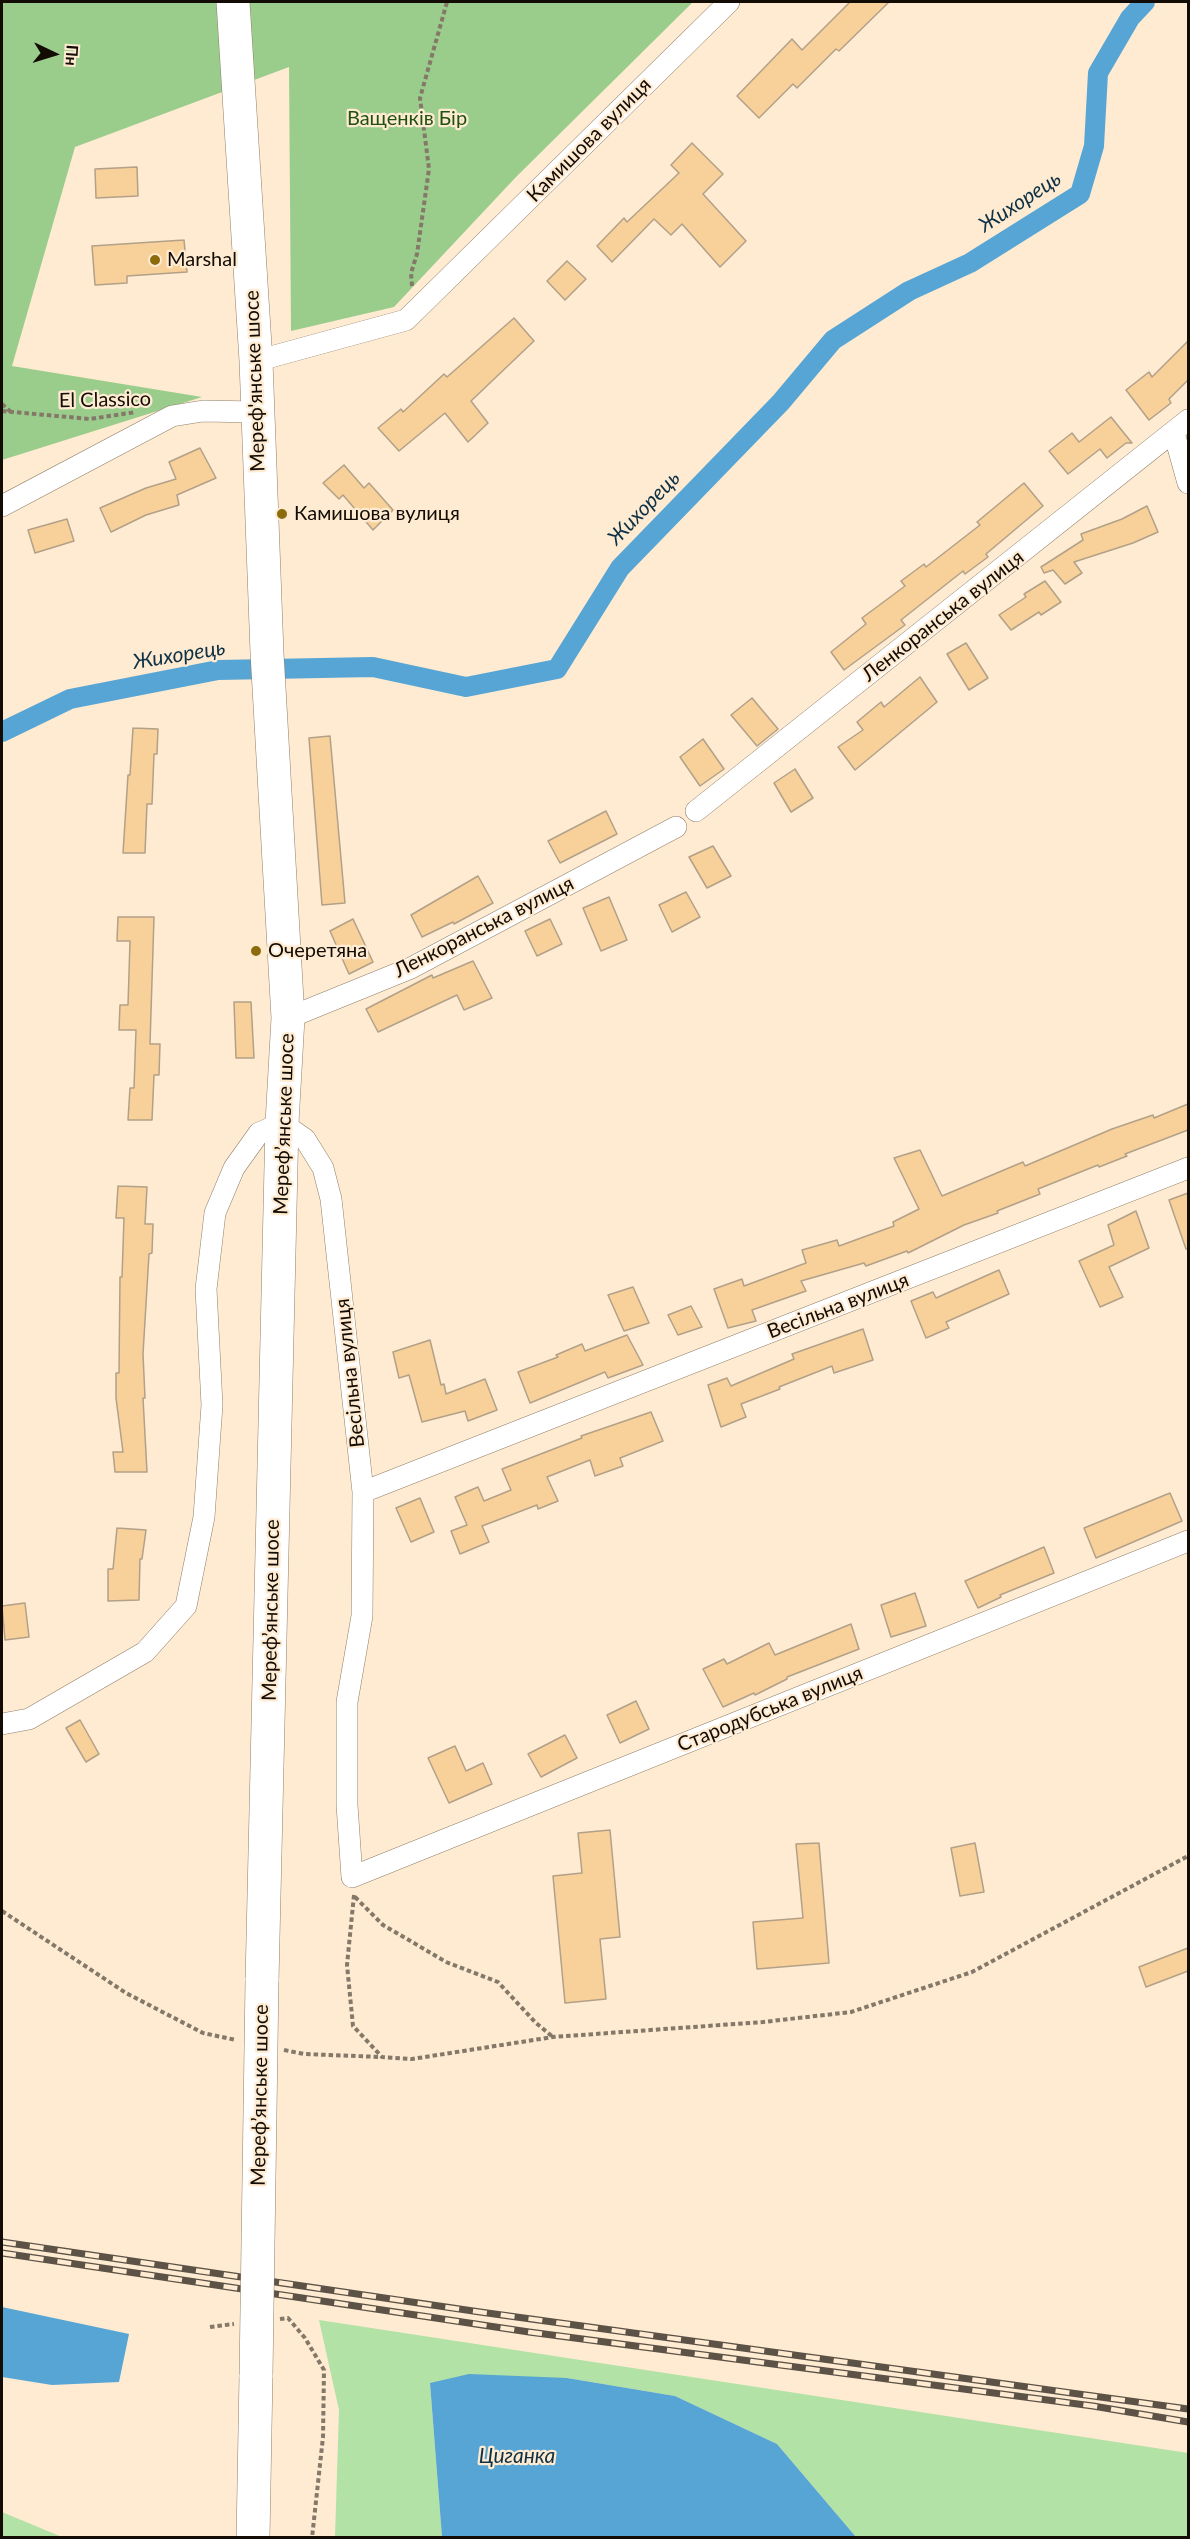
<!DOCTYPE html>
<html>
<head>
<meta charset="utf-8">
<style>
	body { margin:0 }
	#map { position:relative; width:1190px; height:2539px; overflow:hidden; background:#feebd2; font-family:Lato,sans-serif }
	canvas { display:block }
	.frame { position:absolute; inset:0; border:3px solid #120c05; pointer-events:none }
	.north { position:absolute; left:24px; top:24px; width:60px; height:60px; -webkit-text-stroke:4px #feebd2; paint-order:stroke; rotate:94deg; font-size:16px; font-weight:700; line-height:24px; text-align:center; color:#120c05 }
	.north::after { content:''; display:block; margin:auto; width:21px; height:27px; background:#120c05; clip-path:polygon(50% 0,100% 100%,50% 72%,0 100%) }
</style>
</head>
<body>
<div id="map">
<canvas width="1190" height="2539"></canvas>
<div class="frame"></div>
<div class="north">Пн</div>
</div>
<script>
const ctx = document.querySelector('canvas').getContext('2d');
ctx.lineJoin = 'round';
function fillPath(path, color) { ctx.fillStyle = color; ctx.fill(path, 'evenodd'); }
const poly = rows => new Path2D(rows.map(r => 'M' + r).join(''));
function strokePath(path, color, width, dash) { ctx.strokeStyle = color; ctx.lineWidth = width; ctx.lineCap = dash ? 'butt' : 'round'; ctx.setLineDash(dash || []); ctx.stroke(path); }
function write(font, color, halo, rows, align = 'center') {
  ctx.font = font + ' Lato,sans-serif'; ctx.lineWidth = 4.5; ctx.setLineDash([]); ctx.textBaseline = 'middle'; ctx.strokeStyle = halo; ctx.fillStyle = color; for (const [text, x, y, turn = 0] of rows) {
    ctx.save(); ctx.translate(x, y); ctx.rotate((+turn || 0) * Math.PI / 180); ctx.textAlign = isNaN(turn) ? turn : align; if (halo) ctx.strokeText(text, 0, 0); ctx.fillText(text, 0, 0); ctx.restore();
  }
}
const green = poly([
	[319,2320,1188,2453,1188,2537,856,2537,777,2444,675,2396,567,2378,430,2383,442,2537,335,2537,339,2410],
	[2,2512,62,2537,2,2537]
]);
const forest = poly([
	[2,2,693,2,516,177,394,307,291,331,289,67,75,147,12,366,202,397,2,460]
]);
const water = poly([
	[2,2307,129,2334,119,2382,52,2385,2,2377],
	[469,2374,567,2378,675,2396,777,2444,856,2537,442,2537,430,2383]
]);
const canal = poly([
	[2,732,70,699,218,670,373,667,466,687,557,669,620,568,781,402,833,340,909,291,970,263,1080,194,1094,146,1098,73,1130,18,1145,2]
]);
const building = poly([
	[850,2,889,2,839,51,836,49,797,88,793,84,759,118,737,96,792,39,802,50,850,2],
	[692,143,723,174,703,194,746,241,720,267,682,224,671,235,654,219,612,262,597,246,624,218,627,222,679,173,671,165,692,143],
	[137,167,138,196,96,198,95,169,137,167],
	[184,240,187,272,127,276,127,283,95,285,92,246,184,240],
	[567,261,586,279,565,300,547,281,567,261],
	[514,318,534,341,471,401,488,423,468,442,445,413,399,451,378,428,401,409,403,412,444,374,447,377,514,318],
	[1188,341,1188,380,1169,399,1171,403,1149,420,1126,390,1149,372,1152,377,1188,341],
	[1111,417,1132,443,1126,443,1107,458,1100,449,1068,474,1049,451,1072,433,1079,442,1111,417],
	[200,448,216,478,177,495,179,505,146,515,111,532,100,508,146,488,176,479,169,462,200,448],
	[344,465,364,488,369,483,393,510,373,530,343,495,339,499,323,483,344,465],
	[1024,483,1043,506,986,554,988,557,965,574,963,571,901,620,905,625,844,670,831,652,866,624,862,618,905,586,901,581,924,564,926,567,980,525,977,522,1024,483],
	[1147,506,1158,532,1133,543,1074,562,1082,573,1065,584,1053,570,1044,573,1041,567,1083,540,1081,534,1122,519,1147,506],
	[67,519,74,541,35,553,28,530,67,519],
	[1045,581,1061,602,1041,615,1039,612,1011,630,999,615,1026,597,1024,594,1045,581],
	[966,643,988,678,969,690,947,654,966,643],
	[920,677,937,702,855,770,838,747,863,730,857,722,881,702,884,707,920,677],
	[752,698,778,729,757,746,731,715,752,698],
	[133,728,158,729,157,754,154,754,152,804,147,804,145,853,123,853,128,775,130,775,133,728],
	[330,736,345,903,322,905,309,738,330,736],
	[703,739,724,769,700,786,680,757,703,739],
	[795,769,813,798,791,812,774,783,795,769],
	[606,811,617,834,560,863,548,841,606,811],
	[713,846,731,876,707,888,689,857,713,846],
	[478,876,493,903,454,924,453,922,422,937,411,915,478,876],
	[686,892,700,917,672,932,659,905,686,892],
	[609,897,627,940,601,951,583,908,609,897],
	[118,917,154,917,150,1044,160,1044,159,1075,154,1075,152,1120,128,1120,130,1088,134,1088,136,1030,119,1030,120,1005,128,1005,130,941,117,941,118,917],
	[353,919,373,962,349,974,330,931,353,919],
	[550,919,562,944,537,956,525,931,550,919],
	[473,961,492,998,464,1010,457,995,378,1032,366,1009,432,975,433,978,473,961],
	[234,1002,251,1002,254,1058,236,1058,234,1002],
	[1188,1104,1188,1130,1125,1154,1127,1156,1099,1167,1098,1165,1038,1189,1040,1194,997,1211,998,1213,964,1225,908,1253,907,1251,866,1266,864,1263,801,1281,806,1291,752,1310,756,1321,728,1328,714,1289,742,1279,744,1286,806,1263,802,1250,837,1240,839,1246,894,1226,893,1222,919,1209,894,1158,920,1150,942,1196,1023,1162,1025,1166,1112,1129,1153,1115,1154,1118,1188,1104],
	[118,1186,147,1187,145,1224,153,1224,152,1253,149,1254,143,1354,145,1398,143,1398,147,1472,115,1472,113,1452,123,1452,116,1398,116,1373,119,1373,120,1277,122,1277,124,1218,116,1218,118,1186],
	[1188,1193,1188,1249,1186,1249,1169,1200,1188,1193],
	[1136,1211,1149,1248,1109,1267,1123,1297,1100,1307,1079,1261,1114,1245,1108,1225,1136,1211],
	[999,1270,1009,1294,946,1322,949,1328,926,1338,911,1301,933,1292,936,1298,999,1270],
	[633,1287,649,1323,624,1331,608,1295,633,1287],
	[691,1306,702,1327,678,1335,668,1315,691,1306],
	[863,1329,873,1360,834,1373,832,1366,779,1387,780,1389,741,1404,746,1417,721,1427,708,1385,727,1378,731,1386,794,1359,792,1354,863,1329],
	[627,1335,643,1365,608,1378,605,1372,530,1403,518,1372,558,1357,556,1355,582,1344,585,1351,627,1335],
	[430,1340,441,1385,444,1384,446,1394,485,1379,497,1410,468,1421,465,1411,422,1422,409,1375,399,1378,393,1352,430,1340],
	[651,1412,663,1441,620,1458,623,1466,595,1476,590,1460,547,1477,558,1501,538,1509,537,1505,482,1526,489,1542,460,1554,451,1531,467,1525,455,1497,478,1487,484,1501,511,1490,502,1469,582,1438,581,1436,651,1412],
	[1170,1493,1182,1521,1096,1558,1084,1528,1170,1493],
	[420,1498,434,1532,411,1542,396,1508,420,1498],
	[117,1528,146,1530,142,1559,140,1559,139,1600,108,1601,108,1569,113,1569,117,1528],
	[1044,1547,1054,1573,1000,1595,1001,1597,978,1608,965,1581,1044,1547],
	[915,1593,926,1626,891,1637,881,1605,915,1593],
	[25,1603,29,1637,5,1640,2,1606,25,1603],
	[851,1624,859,1649,787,1677,787,1679,755,1695,754,1693,723,1707,703,1669,724,1659,727,1664,769,1643,775,1655,851,1624],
	[636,1701,649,1729,620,1743,607,1715,636,1701],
	[80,1720,99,1754,86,1762,66,1728,80,1720],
	[565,1735,577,1758,541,1777,528,1754,565,1735],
	[455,1746,466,1771,483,1763,492,1784,449,1803,428,1758,455,1746],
	[610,1830,620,1937,600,1939,606,1999,565,2003,553,1876,582,1873,578,1833,610,1830],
	[819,1843,829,1963,757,1969,753,1922,803,1918,796,1844,819,1843],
	[975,1843,984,1892,960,1896,951,1848,975,1843],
	[1188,1948,1188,1971,1146,1987,1139,1967,1188,1948]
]);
const path = poly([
	[412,286,411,273,417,254,429,169,420,98,447,2],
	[2,404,12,413],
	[2,411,90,419,136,412],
	[354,1895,347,1965,353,2026,382,2057,412,2059,553,2037,763,2022,851,2012,972,1972,1188,1856],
	[355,1897,383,1925,419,1946,446,1962,498,1982,536,2023,553,2037],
	[2,1911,126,1993,203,2033,236,2040],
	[284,2050,304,2054,381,2057],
	[280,2319,288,2318,305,2338,324,2370,323,2437,312,2538],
	[210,2327,234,2324]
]);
const street = poly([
	[256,361,406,320,729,2],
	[1174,433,1188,483],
	[2,506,172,416,203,411,256,412],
	[696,811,1188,420],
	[288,1018,411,968,676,827],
	[363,1492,1188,1168],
	[2,1724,29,1719,145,1652,186,1606,204,1517,212,1405,206,1289,215,1213,234,1168,259,1133,282,1123,305,1139,323,1168,331,1199,363,1492,362,1616,347,1702,347,1805,352,1877,1188,1541]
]);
const highway = poly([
	[233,2,256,361,267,653,288,1018,282,1123,262,1981],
	[253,2538,256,2375]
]);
const rail = poly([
	[2,2242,480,2312,1188,2409],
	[2,2253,529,2332,1093,2406,1188,2422]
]);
const highwayBridge = poly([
	[256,2375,262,1981]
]);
const markers = [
	[155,260,6,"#8c6b0c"],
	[282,514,6,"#8c6b0c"],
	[256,951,6,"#8c6b0c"]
];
const parkNames = [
	["Ващенків Бір",407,119]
];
const streetNames = [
	["Камишова вулиця",589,140,-45],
	["Мереф'янське шосе",255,381,-92],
	["El Classico",105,400,-1],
	["Ленкоранська вулиця",943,616,-38],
	["Ленкоранська вулиця",484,927,-27],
	["Мереф’янське шосе",284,1124,-88],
	["Весільна вулиця",838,1306,-21],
	["Весільна вулиця",350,1373,-96],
	["Мереф’янське шосе",271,1610,-89],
	["Стародубська вулиця",770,1709,-22],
	["Мереф’янське шосе",260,2095,-89]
];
const poiNames = [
	["Marshal",167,260],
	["Камишова вулиця",294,514],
	["Очеретяна",268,951]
];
const waterNames = [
	["Жихорець",1020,202,-33],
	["Жихорець",644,508,-46],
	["Жихорець",179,655,-9],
	["Циганка",517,2456]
];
fillPath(green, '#b2e2a5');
fillPath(forest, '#9acd8c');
fillPath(water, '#57a5d4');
strokePath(canal, '#57a5d4', 20);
fillPath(building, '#f8d19a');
strokePath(building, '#b2a088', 1.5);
strokePath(street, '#8f7f68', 22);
strokePath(highway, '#8f7f68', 34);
strokePath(path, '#847868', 4, [4.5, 3]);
strokePath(street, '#fff', 21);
strokePath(highway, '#fff', 33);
strokePath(rail, '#5c5245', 7);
strokePath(rail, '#feebd2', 4.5, [14]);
strokePath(highwayBridge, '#8f7f68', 34, []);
strokePath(highwayBridge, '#fff', 33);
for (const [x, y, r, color] of markers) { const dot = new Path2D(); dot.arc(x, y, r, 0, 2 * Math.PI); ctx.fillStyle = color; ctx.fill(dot); strokePath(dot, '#feebd2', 2); }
write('20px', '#215111', '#feebd2', parkNames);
write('20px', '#120c05', '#feebd2', streetNames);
write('20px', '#120c05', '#feebd2', poiNames, 'left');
write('italic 21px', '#0e3145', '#feebd2', waterNames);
</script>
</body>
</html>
